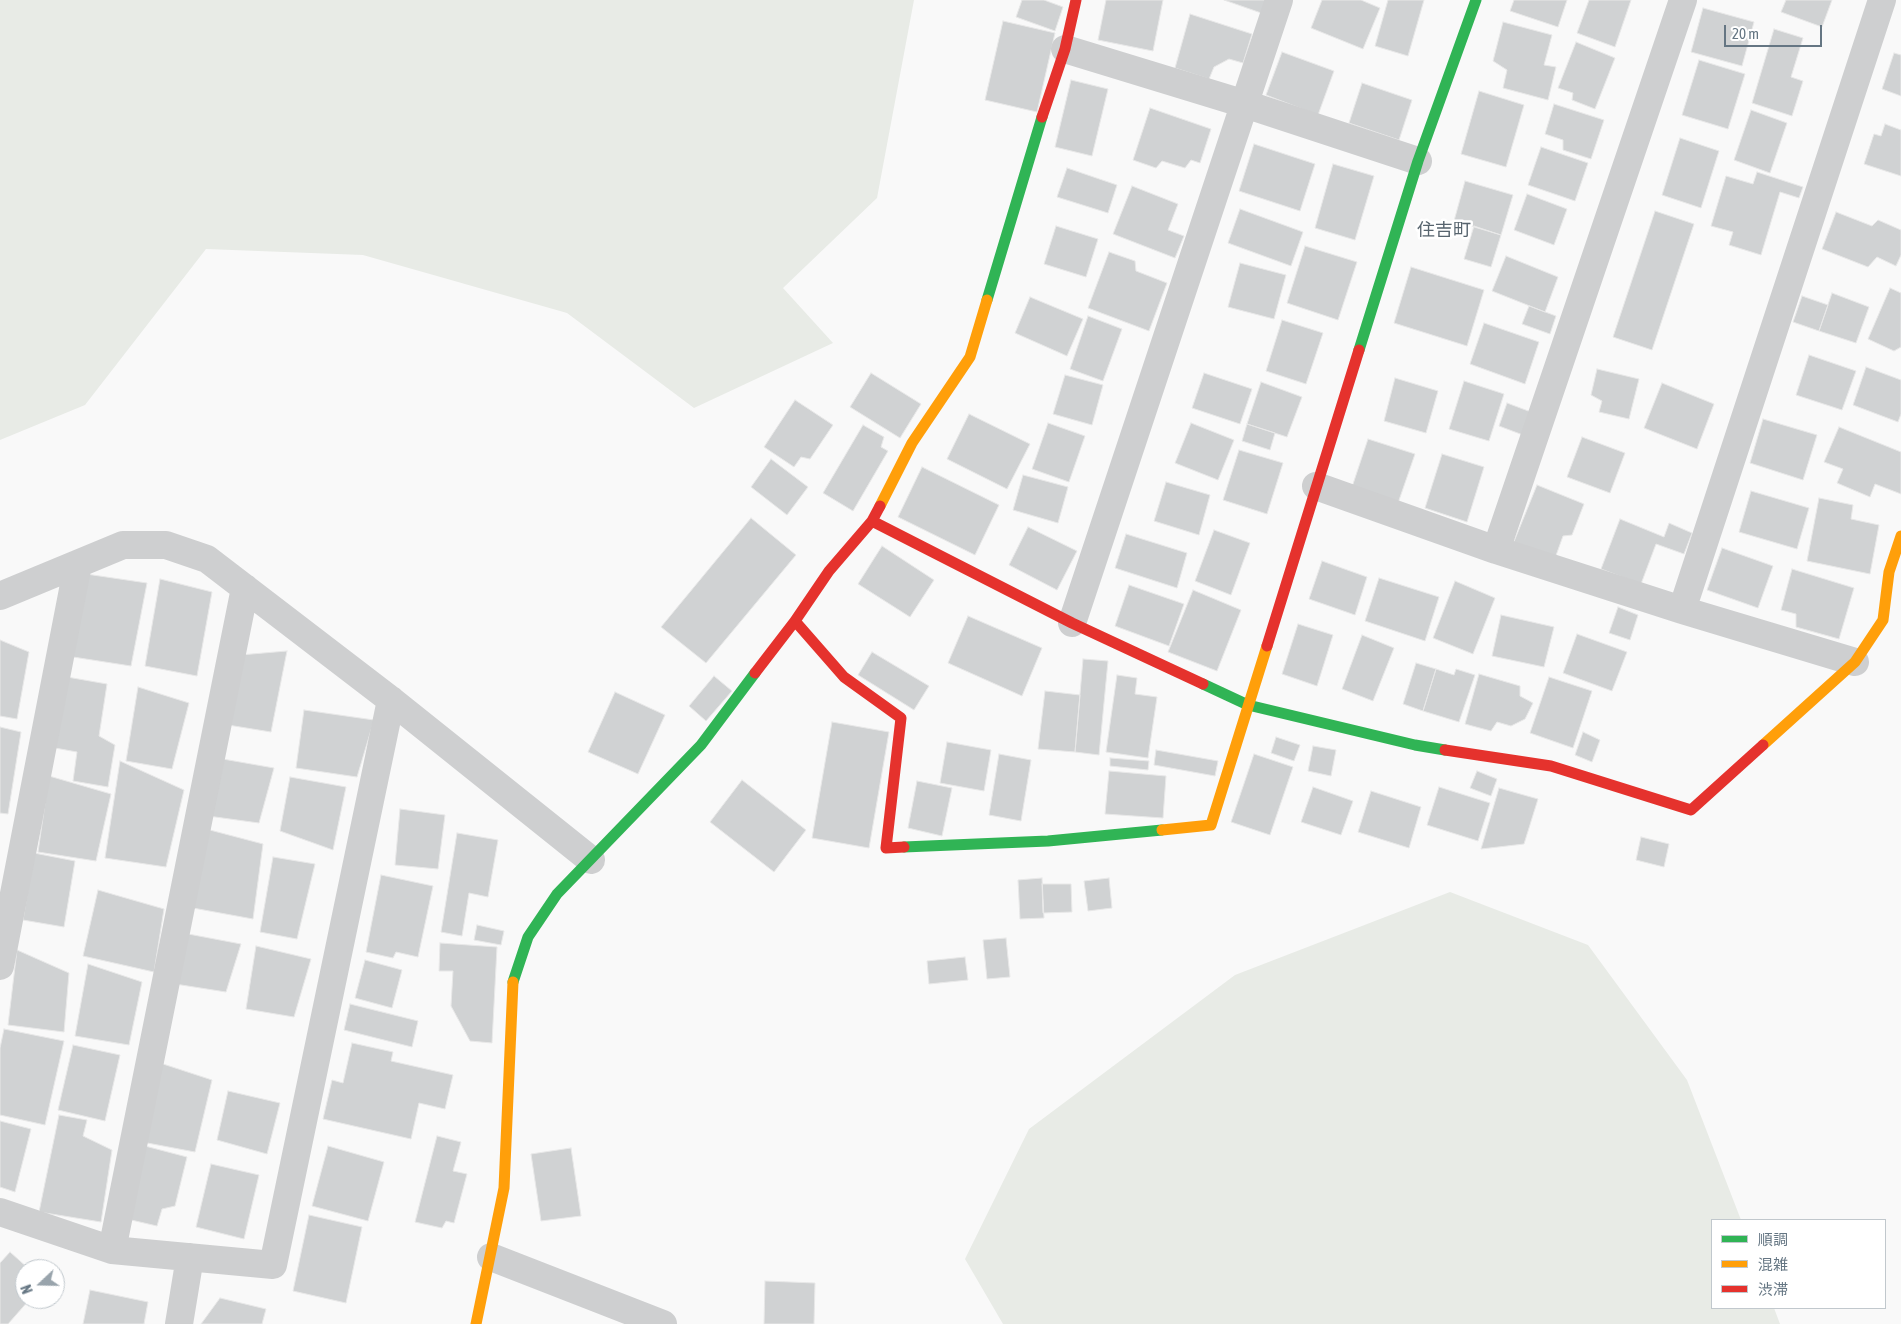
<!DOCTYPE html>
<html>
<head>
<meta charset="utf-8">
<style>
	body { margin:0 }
	#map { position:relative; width:1901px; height:1324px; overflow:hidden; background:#f9f9f9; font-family:"Asap Condensed","Noto Sans JP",sans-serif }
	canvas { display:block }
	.legend { position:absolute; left:1711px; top:1219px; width:175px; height:90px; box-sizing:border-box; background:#fff; border:1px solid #c1c8cd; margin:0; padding:6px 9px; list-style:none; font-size:15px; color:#657683 }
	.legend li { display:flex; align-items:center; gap:10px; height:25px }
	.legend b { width:25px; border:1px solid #c1c8cd }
	.north { position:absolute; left:15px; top:1259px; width:50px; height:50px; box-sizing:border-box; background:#fff; border:1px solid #c1c8cd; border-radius:50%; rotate:249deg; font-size:14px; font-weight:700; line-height:20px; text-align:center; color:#657683 }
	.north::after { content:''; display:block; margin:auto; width:18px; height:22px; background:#99a4ac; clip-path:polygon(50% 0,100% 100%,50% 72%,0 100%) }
	.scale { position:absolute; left:1724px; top:25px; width:98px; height:22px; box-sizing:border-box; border:2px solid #657683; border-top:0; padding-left:6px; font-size:15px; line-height:18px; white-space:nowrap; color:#657683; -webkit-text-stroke:4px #fff; paint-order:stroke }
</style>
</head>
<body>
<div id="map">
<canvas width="1901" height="1324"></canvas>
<ul class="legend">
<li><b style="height:6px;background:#30b455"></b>順調</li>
<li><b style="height:6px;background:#ff9f0a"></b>混雑</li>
<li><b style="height:6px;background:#e5322d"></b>渋滞</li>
</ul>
<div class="north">N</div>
<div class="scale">20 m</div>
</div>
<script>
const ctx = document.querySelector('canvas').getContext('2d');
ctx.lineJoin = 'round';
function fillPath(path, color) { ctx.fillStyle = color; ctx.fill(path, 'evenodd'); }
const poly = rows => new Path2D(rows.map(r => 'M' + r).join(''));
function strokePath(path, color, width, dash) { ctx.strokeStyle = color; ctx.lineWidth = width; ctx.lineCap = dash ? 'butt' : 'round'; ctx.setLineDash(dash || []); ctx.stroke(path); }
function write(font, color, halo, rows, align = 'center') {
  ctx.font = font + ' "Asap Condensed","Noto Sans JP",sans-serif'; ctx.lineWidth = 5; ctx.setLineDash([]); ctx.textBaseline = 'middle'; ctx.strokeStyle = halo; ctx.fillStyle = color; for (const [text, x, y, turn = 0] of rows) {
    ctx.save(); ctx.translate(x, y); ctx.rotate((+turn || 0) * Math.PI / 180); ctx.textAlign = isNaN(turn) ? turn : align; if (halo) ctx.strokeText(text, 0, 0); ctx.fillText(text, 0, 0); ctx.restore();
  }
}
const green = poly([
	[0,0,914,0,877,198,783,288,833,343,694,408,567,313,363,255,206,249,85,405,0,440],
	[1450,892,1588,945,1687,1080,1741,1220,1712,1220,1712,1308,1774,1308,1780,1324,1003,1324,965,1259,1029,1129,1235,975]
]);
const building = poly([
	[1022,0,1044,0,1063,7,1055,31,1016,17,1022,0],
	[1106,0,1163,0,1153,51,1098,40,1106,0],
	[1224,0,1269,0,1264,14,1224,0],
	[1322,0,1361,0,1380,8,1363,49,1311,28,1322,0],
	[1388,0,1424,0,1408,56,1375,46,1388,0],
	[1514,0,1567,0,1558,27,1510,11,1514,0],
	[1589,0,1631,0,1615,47,1577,33,1589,0],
	[1786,0,1832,0,1822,27,1781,12,1786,0],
	[1703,8,1754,22,1742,66,1691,52,1703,8],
	[1190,14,1252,34,1243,63,1229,59,1214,67,1209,79,1175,68,1190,14],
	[1003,21,1055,33,1037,112,985,100,1003,21],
	[1503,22,1552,35,1544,65,1556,67,1548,100,1503,88,1507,70,1493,61,1503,22],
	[1774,29,1803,38,1791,77,1803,81,1792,116,1752,103,1774,29],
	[1576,42,1615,58,1595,109,1572,100,1573,93,1558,88,1576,42],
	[1282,52,1334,71,1318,115,1266,95,1282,52],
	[1894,53,1901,55,1901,96,1882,89,1894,53],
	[1699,60,1745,74,1728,129,1682,115,1699,60],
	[1071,80,1108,89,1092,156,1055,147,1071,80],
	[1362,83,1412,100,1399,140,1349,123,1362,83],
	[1479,91,1524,105,1506,167,1461,154,1479,91],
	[1554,104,1604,120,1591,159,1563,150,1563,140,1545,134,1554,104],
	[1150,108,1211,129,1200,163,1191,160,1185,168,1162,161,1156,168,1133,160,1150,108],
	[1751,110,1787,123,1770,173,1734,160,1751,110],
	[1885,124,1901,130,1901,176,1864,164,1874,134,1881,136,1885,124],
	[1680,138,1719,151,1701,208,1662,195,1680,138],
	[1254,144,1315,164,1300,211,1239,191,1254,144],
	[1541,147,1588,163,1575,201,1528,185,1541,147],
	[1333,164,1374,176,1355,240,1315,228,1333,164],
	[1067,168,1117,185,1108,213,1057,197,1067,168],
	[1757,172,1803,187,1799,198,1780,192,1761,255,1729,245,1733,232,1711,226,1726,176,1753,184,1757,172],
	[1465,181,1513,195,1501,235,1454,221,1465,181],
	[1132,186,1178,204,1168,230,1184,236,1175,258,1113,234,1132,186],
	[1527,194,1567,209,1554,245,1514,230,1527,194],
	[1240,209,1303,232,1291,266,1228,243,1240,209],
	[1655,211,1694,224,1652,350,1613,337,1655,211],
	[1836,212,1872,226,1878,220,1901,230,1901,255,1896,266,1877,257,1868,267,1822,249,1836,212],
	[1056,226,1098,239,1086,277,1044,264,1056,226],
	[1474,226,1501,235,1491,267,1464,259,1474,226],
	[1305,246,1357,262,1338,320,1287,303,1305,246],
	[1109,252,1135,261,1136,271,1167,283,1149,331,1088,308,1109,252],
	[1506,256,1558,277,1545,312,1492,291,1506,256],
	[1240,263,1286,275,1274,319,1228,307,1240,263],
	[1411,267,1484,290,1467,346,1394,323,1411,267],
	[1890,288,1901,293,1901,347,1894,351,1868,339,1890,288],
	[1832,293,1869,307,1856,343,1819,331,1832,293],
	[1802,296,1828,305,1819,331,1793,322,1802,296],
	[1030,297,1083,319,1067,356,1015,333,1030,297],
	[1529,306,1556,316,1550,334,1522,324,1529,306],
	[1088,316,1122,329,1103,381,1070,369,1088,316],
	[1282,320,1323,333,1306,384,1266,371,1282,320],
	[1484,323,1539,342,1525,384,1470,364,1484,323],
	[1809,355,1856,371,1842,410,1796,395,1809,355],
	[1866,367,1901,380,1901,414,1898,422,1853,405,1866,367],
	[1597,369,1639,379,1629,419,1599,412,1602,401,1591,395,1597,369],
	[871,373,921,404,900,438,850,407,871,373],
	[1204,373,1252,389,1240,424,1192,408,1204,373],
	[1065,375,1103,385,1092,425,1053,414,1065,375],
	[1395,378,1438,391,1426,433,1384,421,1395,378],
	[1464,381,1504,394,1489,441,1449,429,1464,381],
	[1261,382,1302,397,1287,437,1247,424,1261,382],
	[1662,383,1714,404,1697,449,1644,428,1662,383],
	[795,400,833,425,810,459,801,457,794,467,764,447,795,400],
	[1507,403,1531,412,1523,435,1499,426,1507,403],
	[969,414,1030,444,1007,489,947,459,969,414],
	[1763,419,1817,435,1803,480,1750,463,1763,419],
	[1048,423,1085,436,1069,482,1032,469,1048,423],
	[1191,423,1234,440,1218,480,1175,463,1191,423],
	[1247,424,1275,433,1270,450,1242,441,1247,424],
	[863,425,884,437,881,447,888,451,853,511,823,493,863,425],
	[1839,427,1901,452,1901,494,1875,484,1870,497,1837,483,1843,469,1824,462,1839,427],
	[1582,437,1625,453,1610,493,1567,477,1582,437],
	[1368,439,1415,454,1397,506,1351,490,1368,439],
	[1239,450,1283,463,1267,514,1223,500,1239,450],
	[1442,454,1484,467,1467,522,1425,508,1442,454],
	[771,459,808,487,787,515,751,487,771,459],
	[922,467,999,505,975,555,898,517,922,467],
	[1023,475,1068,487,1058,523,1013,510,1023,475],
	[1166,482,1210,495,1199,535,1154,521,1166,482],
	[1537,485,1584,504,1572,535,1563,536,1554,561,1513,544,1537,485],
	[1751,491,1809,508,1797,549,1739,532,1751,491],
	[1819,498,1853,505,1851,519,1879,525,1870,574,1807,561,1819,498],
	[751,518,796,555,706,663,661,627,751,518],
	[1620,519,1664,537,1669,523,1692,533,1684,554,1656,544,1641,584,1601,569,1620,519],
	[1028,527,1077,551,1057,590,1009,565,1028,527],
	[1214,530,1250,543,1231,595,1195,581,1214,530],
	[1126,534,1187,553,1177,588,1115,568,1126,534],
	[882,546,934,580,910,617,858,584,882,546],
	[1722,548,1773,566,1758,608,1707,590,1722,548],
	[1322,561,1367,577,1355,615,1309,599,1322,561],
	[1792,569,1854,588,1839,639,1796,627,1796,614,1781,610,1792,569],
	[86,574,147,583,131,666,73,657,86,574],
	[1379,578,1439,597,1425,641,1365,621,1379,578],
	[160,579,212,592,197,676,145,666,160,579],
	[1455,581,1495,598,1473,654,1433,638,1455,581],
	[1129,585,1184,604,1169,646,1115,626,1129,585],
	[1193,590,1241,610,1217,671,1168,652,1193,590],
	[1618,607,1638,615,1630,640,1609,633,1618,607],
	[1501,615,1554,627,1544,667,1492,656,1501,615],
	[968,616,1042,648,1022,696,948,663,968,616],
	[1298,624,1333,635,1317,686,1282,674,1298,624],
	[1577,634,1627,652,1612,691,1563,673,1577,634],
	[1362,635,1394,648,1373,701,1342,689,1362,635],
	[0,640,29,652,17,719,0,716,0,640],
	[287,651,271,732,228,725,240,655,287,651],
	[872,652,929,686,914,710,858,675,872,652],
	[1083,659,1108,661,1099,755,1075,752,1083,659],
	[1416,663,1436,669,1423,711,1403,704,1416,663],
	[1436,669,1454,675,1456,669,1475,675,1459,722,1423,711,1436,669],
	[1479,674,1520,686,1520,696,1533,703,1525,719,1511,726,1497,722,1491,731,1465,724,1479,674],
	[1117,675,1137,678,1135,694,1157,697,1148,758,1106,752,1117,675],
	[714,676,732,691,706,721,689,706,714,676],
	[67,677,107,684,99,736,115,745,108,787,73,781,77,752,55,748,67,677],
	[1549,677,1592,691,1573,748,1530,733,1549,677],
	[138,687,189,703,172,769,126,761,138,687],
	[1045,691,1080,695,1075,752,1038,749,1045,691],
	[615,692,665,715,638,774,588,752,615,692],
	[304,710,374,720,357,777,296,768,304,710],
	[832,722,889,732,869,848,812,838,832,722],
	[0,727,21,732,8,814,0,813,0,727],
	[1583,732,1600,740,1592,762,1575,755,1583,732],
	[1276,737,1300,745,1294,761,1271,753,1276,737],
	[947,742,991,750,984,791,940,783,947,742],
	[1313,746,1336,750,1331,776,1308,771,1313,746],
	[1156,750,1218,761,1215,776,1154,765,1156,750],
	[999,754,1031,760,1021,821,989,815,999,754],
	[1254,754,1293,767,1270,835,1231,822,1254,754],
	[217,758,274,768,259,823,208,816,217,758],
	[1110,758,1149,761,1148,770,1110,766,1110,758],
	[120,761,184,790,166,867,105,858,120,761],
	[1109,771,1166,776,1163,818,1105,814,1109,771],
	[1477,771,1497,779,1491,796,1470,788,1477,771],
	[49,776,111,794,96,861,38,852,49,776],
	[290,777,346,787,333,850,280,831,290,777],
	[742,780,806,830,774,872,710,822,742,780],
	[917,781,952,788,942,836,908,828,917,781],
	[1313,787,1353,801,1341,835,1301,822,1313,787],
	[1439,787,1490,803,1478,841,1427,825,1439,787],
	[1499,788,1538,799,1524,844,1481,849,1499,788],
	[1371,791,1421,807,1409,848,1358,832,1371,791],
	[400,809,445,815,438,869,395,865,400,809],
	[206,829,263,844,253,919,193,908,206,829],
	[457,833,498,840,488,897,469,893,462,936,441,932,457,833],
	[1641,837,1669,844,1664,867,1636,860,1641,837],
	[34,853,75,861,64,927,23,920,34,853],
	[273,857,315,864,297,939,260,932,273,857],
	[381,875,433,886,418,957,396,952,393,958,366,952,381,875],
	[1042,878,1044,918,1020,919,1018,880,1042,878],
	[1109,878,1112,908,1088,911,1084,881,1109,878],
	[1042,884,1071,884,1072,912,1043,913,1042,884],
	[98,890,164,909,154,972,83,956,98,890],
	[477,925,504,931,501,945,474,940,477,925],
	[183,933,241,944,226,992,175,984,183,933],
	[1006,938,1010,977,987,979,983,940,1006,938],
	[440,943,497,947,492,1043,470,1041,451,1006,453,971,439,971,440,943],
	[256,946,311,959,294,1017,246,1009,256,946],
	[17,950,69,973,64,1032,8,1025,17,950],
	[965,957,968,980,929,984,927,961,965,957],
	[365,960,402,970,392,1008,355,998,365,960],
	[88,964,142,982,129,1045,75,1036,88,964],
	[350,1004,418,1021,412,1047,344,1030,350,1004],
	[4,1029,64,1041,45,1125,0,1115,0,1048,4,1029],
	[352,1043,393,1052,391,1061,453,1075,445,1109,419,1103,411,1139,323,1119,332,1080,343,1083,352,1043],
	[73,1045,120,1055,105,1121,58,1110,73,1045],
	[157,1062,212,1080,195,1152,142,1142,157,1062],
	[228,1091,280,1103,267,1154,217,1140,228,1091],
	[59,1115,87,1120,83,1136,112,1150,101,1222,39,1212,59,1115],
	[0,1121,31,1129,15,1192,0,1187,0,1121],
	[437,1136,461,1142,453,1171,467,1174,454,1223,446,1221,442,1228,415,1222,437,1136],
	[145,1146,187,1157,175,1206,162,1209,157,1226,127,1219,145,1146],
	[328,1146,384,1162,368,1221,312,1206,328,1146],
	[571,1148,581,1216,541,1221,531,1154,571,1148],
	[211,1164,259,1175,244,1239,196,1227,211,1164],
	[309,1215,362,1227,346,1303,293,1291,309,1215],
	[10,1252,29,1269,25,1269,25,1299,30,1299,8,1324,0,1324,0,1263,10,1252],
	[765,1281,815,1283,814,1324,764,1324,765,1281],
	[90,1290,148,1302,144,1324,83,1324,90,1290],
	[220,1298,266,1309,262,1324,201,1324,220,1298]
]);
const street = poly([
	[1065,49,1245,104,1418,161],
	[1316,486,1496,550,1682,610,1855,662],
	[1496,550,1683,0],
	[0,596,123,545,166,545,207,559,391,700,591,860],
	[1682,610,1882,0],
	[1072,623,1279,0],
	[0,966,78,564],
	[0,1212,112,1250,273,1265,391,700],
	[112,1250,245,588],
	[491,1257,663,1324],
	[179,1324,190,1257]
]);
const fast = poly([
	[987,300,1042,117],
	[1359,350,1418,161,1476,0],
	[1203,684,1248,705,1415,745,1445,750],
	[904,847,1048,841,1162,830],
	[513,982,528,937,557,894,701,745,755,673]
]);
const slow = poly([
	[880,506,912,443,970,357,987,300],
	[1763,745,1855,662,1883,620,1889,572,1901,536],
	[1162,830,1211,825,1267,646],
	[476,1324,504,1188,513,982]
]);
const jam = poly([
	[1042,117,1065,49,1076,0],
	[872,521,1072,623,1203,684],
	[795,621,844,677,901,718,886,848,904,847],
	[1267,646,1359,350],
	[755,673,795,621,829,571,872,521,880,506],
	[1445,750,1551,766,1691,810,1763,745]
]);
const quarterNames = [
	["住吉町",1444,230]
];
fillPath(green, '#e8ebe6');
fillPath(building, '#d0d2d3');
strokePath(building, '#e8e8e8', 1);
strokePath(street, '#cecfd0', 28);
strokePath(fast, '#30b455', 11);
strokePath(slow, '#ff9f0a', 11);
strokePath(jam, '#e5322d', 11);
write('18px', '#57646e', '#fff', quarterNames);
</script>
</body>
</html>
